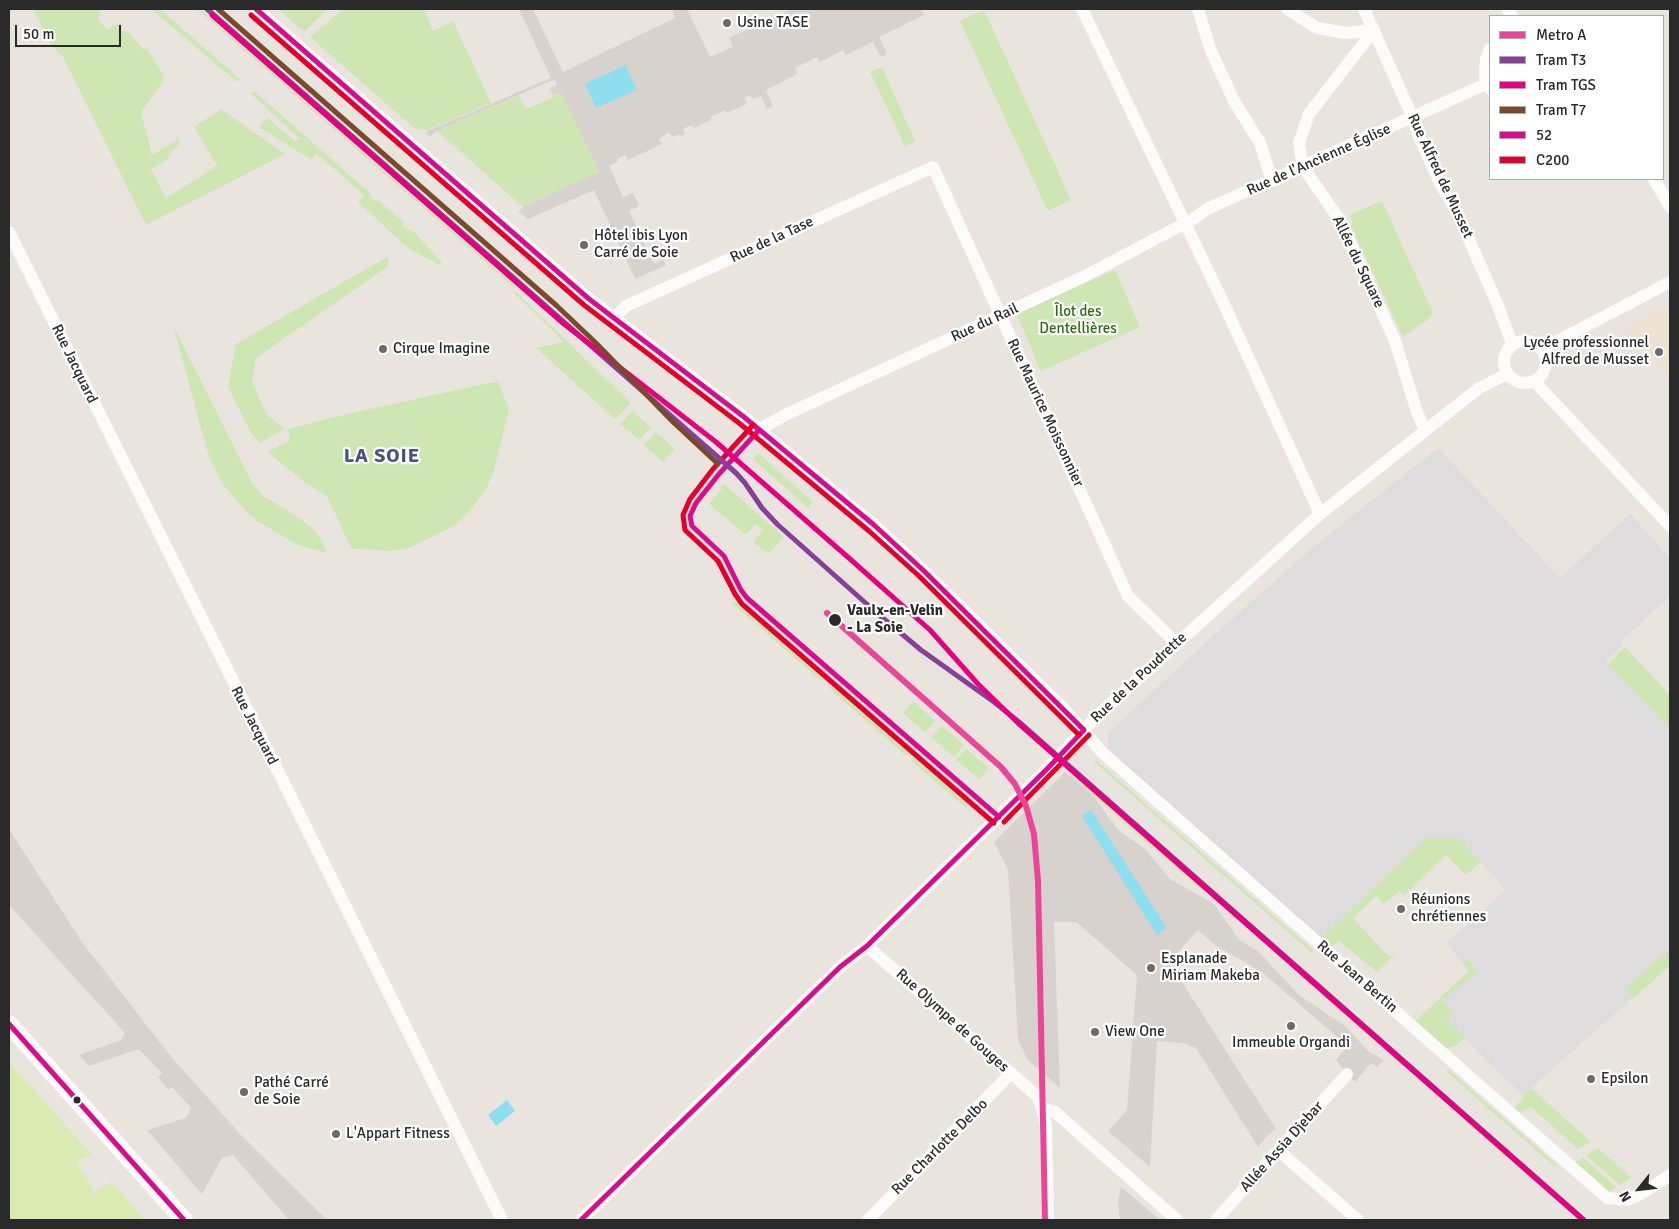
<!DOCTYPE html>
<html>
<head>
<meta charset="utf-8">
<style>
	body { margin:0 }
	#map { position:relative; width:1679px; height:1229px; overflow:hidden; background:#e9e4de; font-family:Signika,sans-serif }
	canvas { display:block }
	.frame { position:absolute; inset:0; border:10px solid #2a2a2a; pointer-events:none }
	.legend { position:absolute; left:1489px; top:15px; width:175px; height:165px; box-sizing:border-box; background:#fff; border:1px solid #aaa; margin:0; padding:6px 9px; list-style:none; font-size:15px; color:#2a2a2a }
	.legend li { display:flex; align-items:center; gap:10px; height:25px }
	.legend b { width:25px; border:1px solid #aaa }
	.north { position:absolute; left:1614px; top:1164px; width:50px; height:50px; -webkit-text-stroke:4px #fff; paint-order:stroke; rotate:241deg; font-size:14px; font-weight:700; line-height:20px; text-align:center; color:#2a2a2a }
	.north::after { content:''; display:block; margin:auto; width:18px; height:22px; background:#2a2a2a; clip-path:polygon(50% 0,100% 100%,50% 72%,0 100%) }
	.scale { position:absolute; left:15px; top:25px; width:106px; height:22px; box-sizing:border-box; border:2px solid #2a2a2a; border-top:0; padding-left:6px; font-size:15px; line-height:18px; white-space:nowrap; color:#2a2a2a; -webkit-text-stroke:4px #fff; paint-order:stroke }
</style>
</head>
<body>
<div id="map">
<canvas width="1679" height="1229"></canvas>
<div class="frame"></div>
<ul class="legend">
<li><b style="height:6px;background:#eb4599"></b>Metro A</li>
<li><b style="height:6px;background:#873f98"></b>Tram T3</li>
<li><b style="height:6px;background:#e5007d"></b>Tram TGS</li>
<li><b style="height:6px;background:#7a4b2a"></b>Tram T7</li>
<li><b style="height:6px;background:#d80d8c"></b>52</li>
<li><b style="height:6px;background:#e4002b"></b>C200</li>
</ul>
<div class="north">N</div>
<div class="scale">50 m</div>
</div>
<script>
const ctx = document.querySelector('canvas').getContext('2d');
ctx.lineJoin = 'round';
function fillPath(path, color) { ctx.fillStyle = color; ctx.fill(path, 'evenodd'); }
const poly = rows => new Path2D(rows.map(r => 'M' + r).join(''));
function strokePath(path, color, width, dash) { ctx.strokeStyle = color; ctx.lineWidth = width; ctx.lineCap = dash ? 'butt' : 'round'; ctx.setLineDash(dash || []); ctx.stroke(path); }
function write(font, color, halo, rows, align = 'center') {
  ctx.font = font + ' Signika,sans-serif'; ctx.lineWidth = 4.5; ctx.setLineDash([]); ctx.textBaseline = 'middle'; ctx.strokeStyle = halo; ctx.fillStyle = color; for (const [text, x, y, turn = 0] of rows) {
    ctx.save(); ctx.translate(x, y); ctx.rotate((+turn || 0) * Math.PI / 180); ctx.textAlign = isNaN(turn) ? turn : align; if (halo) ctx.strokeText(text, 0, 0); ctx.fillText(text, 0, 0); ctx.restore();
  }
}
const industrial = poly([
	[1438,448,1560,578,1630,514,1670,558,1670,596,1620,642,1622,646,1605,661,1670,729,1670,965,1523,1095,1485,1059,1446,1018,1452,1011,1439,998,1469,971,1446,943,1506,890,1459,838,1426,839,1320,939,1108,754,1108,733,1204,644,1311,549]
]);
const education = poly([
	[1670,305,1670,375,1625,329]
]);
const green = poly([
	[33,9,102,9,98,19,107,30,112,26,117,25,123,32,126,30,144,50,147,49,164,76,163,82,141,112,152,155,175,141,176,137,180,143,168,156,170,158,151,169,166,198,217,166,194,127,221,109,285,154,146,225,63,57,51,45],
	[151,9,160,9,240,79,237,82],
	[197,9,200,9,514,285,516,289],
	[278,9,328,9,304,32],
	[343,9,424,9,433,31,453,21,491,103,428,130,414,128,310,37],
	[984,10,1071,200,1048,211,960,21],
	[882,67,915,141,905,146,870,72],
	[254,91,370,193,369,195,376,202,378,200,404,223,402,226,415,233,442,263,440,265,408,248,358,202,364,195,316,153,312,160,259,127,267,118,295,141,300,139,251,94],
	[561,91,599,172,523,207,437,131,519,95,526,109,554,97,553,95],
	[1382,201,1433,313,1429,319,1403,337,1351,226,1353,222,1349,215],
	[387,257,389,261,387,267,256,358,252,382,267,415,285,429,260,443,251,433,228,387,236,344],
	[1115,270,1140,327,1041,371,1016,313],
	[513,292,517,293,631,403,615,419,536,348,564,342],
	[173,325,252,483,262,495,299,518,314,530,322,541,327,553,296,544,257,521,242,507,222,483,209,457],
	[498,381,509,409,494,471,486,489,471,509,454,526,409,548,390,551,351,548,327,496,303,481,268,452,290,440,288,429,347,414],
	[632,411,651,427,639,440,620,424],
	[656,432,675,449,663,462,644,445],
	[758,453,813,502,808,508,753,459],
	[724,484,784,537,768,554,753,542,763,530,755,524,746,535,709,504,722,489,720,488],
	[736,600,824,678,821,681,733,604],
	[1625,647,1670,695,1670,729,1608,665],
	[832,685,909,752,906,756,829,688],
	[913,701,935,721,925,732,903,713],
	[942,726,964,745,954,757,931,737],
	[966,749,989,768,979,779,956,760],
	[914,757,968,805,966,807,954,798,911,760],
	[1096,760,1314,951,1312,953,1094,762],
	[1068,774,1080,781,1206,892,1205,893],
	[1426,838,1459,838,1481,862,1466,875,1446,855,1404,895,1399,891,1384,904,1376,896,1353,918,1389,957,1398,951,1377,972,1339,941,1329,948,1320,939],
	[1670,949,1670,966,1633,998,1625,989],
	[1467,959,1478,971,1442,1001,1453,1011,1446,1018,1466,1038,1455,1046,1445,1049,1414,1022,1469,971,1463,963],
	[1449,1070,1557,1165,1555,1167,1447,1072],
	[1531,1088,1591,1142,1578,1149,1531,1107,1517,1114,1513,1109,1524,1097,1523,1095],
	[1598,1148,1625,1172,1631,1178,1620,1185,1586,1155],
	[1583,1158,1616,1187,1609,1192,1574,1163]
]);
const pitch = poly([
	[9,1062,92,1155,76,1161,94,1192,112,1182,145,1220,9,1220]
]);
const plaza = poly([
	[519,9,533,9,563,72,675,18,672,11,678,9,687,9,710,57,733,47,729,38,791,9,921,9,924,15,879,37,887,54,884,56,881,57,873,42,846,55,843,50,820,62,817,57,795,68,797,74,766,90,773,106,767,109,761,96,752,99,750,95,744,98,747,104,727,113,725,110,710,117,711,120,694,128,691,125,683,129,685,134,681,136,680,134,672,137,669,132,659,139,662,144,628,160,625,155,617,159,618,161,609,166,623,197,633,193,639,206,629,211,654,264,663,260,666,265,635,279,594,190,528,219,518,211,523,207,599,172,561,92,553,95,550,88,557,85,555,79,437,131,430,137,425,132,551,78],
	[1065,772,1093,796,1118,830,1145,849,1170,879,1214,904,1239,940,1258,951,1299,995,1345,1026,1369,1052,1384,1060,1377,1067,1371,1063,1355,1082,1347,1074,1336,1060,1348,1046,1263,973,1215,945,1198,930,1169,962,1276,1129,1268,1135,1258,1147,1196,1048,1183,1043,1157,1041,1150,1167,1108,1131,1127,1110,1137,975,1076,922,1054,922,1060,1088,1027,1059,1018,1039,1008,869,994,842],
	[9,829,82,942,168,1053,239,1133,327,1220,289,1220,233,1155,222,1158,202,1194,147,1130,186,1118,191,1108,172,1087,168,1090,158,1077,162,1073,139,1049,89,1066,79,1055,121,1040,125,1033,9,905],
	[1121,1187,1160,1220,1120,1220,1118,1200]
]);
const water = poly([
	[625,65,637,90,596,108,585,84],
	[1091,810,1167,928,1157,935,1082,816],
	[507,1100,515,1111,496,1126,488,1115]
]);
const minor = poly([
	[256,9,589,299,744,417,874,525,924,571,1063,708,1103,753,1607,1198,1627,1200,1641,1194,1670,1175],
	[1082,9,1223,302,1320,514],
	[1198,9,1211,51,1234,101,1260,143,1272,181],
	[1287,9,1317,28,1346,33,1374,30],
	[1364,9,1413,118,1417,132,1440,183,1457,212,1499,308,1512,344],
	[1508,9,1512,16],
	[1374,30,1309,114,1299,143,1303,167,1341,222,1395,341,1417,412,1425,430],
	[1490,89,1486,84,1485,72,1486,59,1490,49],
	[1654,179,1670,207],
	[9,232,502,1220],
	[614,318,626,306,933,167,1128,596,1177,644],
	'1504 362a21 21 0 1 1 42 0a21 21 0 1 1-42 0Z',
	[1542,349,1670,282],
	[1534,381,1670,526],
	[759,430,785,415,1085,276,1193,219,1207,209,1486,84],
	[867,946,1037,1096,1042,1108,1046,1125,1048,1220],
	[1042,1108,1055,1112,1177,1220],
	[1279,1151,1358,1220],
	[581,1220,840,967,867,946,1047,769,1097,716,1320,514,1479,388,1507,374],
	[868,1220,1011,1073],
	[1216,1220,1347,1074]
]);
const secondary = poly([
	[9,1024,184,1220]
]);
const tram = poly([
	[460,231,528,282],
	[646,385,705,447],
	[891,625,919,652,973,707,1008,738],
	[1081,768,1141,829]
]);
const bus1 = poly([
	[256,9,589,299,744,417,874,525,924,571,1084,730],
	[759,430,719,474,696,503,690,516,692,526,724,556,741,590,747,598,999,817],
	[9,1024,184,1220],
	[581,1220,840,967,867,946,1047,769,1084,730]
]);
const bus2 = poly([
	[251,15,584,305,739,423,869,531,919,576,1079,735],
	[753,425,713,469,690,499,683,515,685,530,718,561,735,594,742,604,994,823],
	[1004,822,1089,735]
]);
const tram1 = poly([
	[207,9,736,473,745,483,762,508,777,524,878,614,921,650,994,702,1019,722,1584,1220]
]);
const tram2 = poly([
	[212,15,564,324,716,442,850,559,930,630,978,684,1018,723,1583,1220]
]);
const tram3 = poly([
	[218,9,557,306,595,342,673,422,718,464]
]);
const metro1 = poly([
	[827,613,1001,767,1015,784,1026,806,1034,834,1038,881,1045,1220]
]);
const markers = [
	[727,23,5,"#6d6b69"],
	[584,245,5,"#6d6b69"],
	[383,349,5,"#6d6b69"],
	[1659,352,5,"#6d6b69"],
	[835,620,7,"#2a2a2a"],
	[1401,909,5,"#6d6b69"],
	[1151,968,5,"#6d6b69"],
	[1291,1026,5,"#6d6b69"],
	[1095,1032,5,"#6d6b69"],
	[1591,1079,5,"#6d6b69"],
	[244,1092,5,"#6d6b69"],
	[77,1100,4.5,"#2a2a2a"],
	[336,1134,5,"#6d6b69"]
];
const poiNames = [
	["Usine TASE",737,23],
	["Hôtel ibis Lyon",594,236],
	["Carré de Soie",594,253],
	["Lycée professionnel",1649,343,"right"],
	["Alfred de Musset",1649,360,"right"],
	["Cirque Imagine",393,349],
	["Réunions",1411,900],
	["chrétiennes",1411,917],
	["Esplanade",1161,959],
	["Miriam Makeba",1161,976],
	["View One",1105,1032],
	["Immeuble Organdi",1291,1043,"center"],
	["Epsilon",1601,1079],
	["Pathé Carré",254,1083],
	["de Soie",254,1100],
	["L'Appart Fitness",346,1134]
];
const streetNames = [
	["Rue de l'Ancienne Église",1319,160,-24],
	["Rue Alfred de Musset",1440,176,65],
	["Rue de la Tase",772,240,-25],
	["Allée du Square",1358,262,64],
	["Rue du Rail",985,323,-25],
	["Rue Jacquard",74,364,64],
	["Rue Maurice Moissonnier",1045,413,65],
	["Rue de la Poudrette",1139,678,-43],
	["Rue Jacquard",254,726,63],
	["Rue Jean Bertin",1357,977,41],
	["Rue Olympe de Gouges",952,1021,42],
	["Rue Charlotte Delbo",940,1147,-45],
	["Allée Assia Djebar",1282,1147,-48]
];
const parkNames = [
	["Îlot des",1078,312],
	["Dentellières",1078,329]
];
const stopNames = [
	["Vaulx-en-Velin",847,611],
	["- La Soie",847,628]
];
const districtNames = [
	["LA SOIE",382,457]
];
fillPath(industrial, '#dfdcde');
fillPath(education, '#ede2d2');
fillPath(green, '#cee6b4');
fillPath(pitch, '#daebb1');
fillPath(plaza, '#d7d2cd');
fillPath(water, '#8ddff0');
strokePath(minor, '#fcfbfa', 12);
strokePath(secondary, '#fcfbfa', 18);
strokePath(tram, '#dddddf', 1);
strokePath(bus1, '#d80d8c', 5);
strokePath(bus2, '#e4002b', 5);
strokePath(tram1, '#873f98', 5);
strokePath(tram2, '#e5007d', 5);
strokePath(tram3, '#7a4b2a', 5);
strokePath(metro1, '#eb4599', 6);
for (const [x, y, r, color] of markers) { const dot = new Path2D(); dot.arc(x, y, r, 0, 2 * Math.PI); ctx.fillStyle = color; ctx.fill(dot); strokePath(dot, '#fff', 2); }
write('15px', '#2a2a2a', '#fff', poiNames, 'left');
write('15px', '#2a2a2a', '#fff', streetNames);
write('15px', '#2e6c14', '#fff', parkNames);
write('bold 15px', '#2a2a2a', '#fff', stopNames, 'left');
ctx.letterSpacing = '1px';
write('bold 20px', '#47557e', '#fff', districtNames);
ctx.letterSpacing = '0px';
</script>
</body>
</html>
